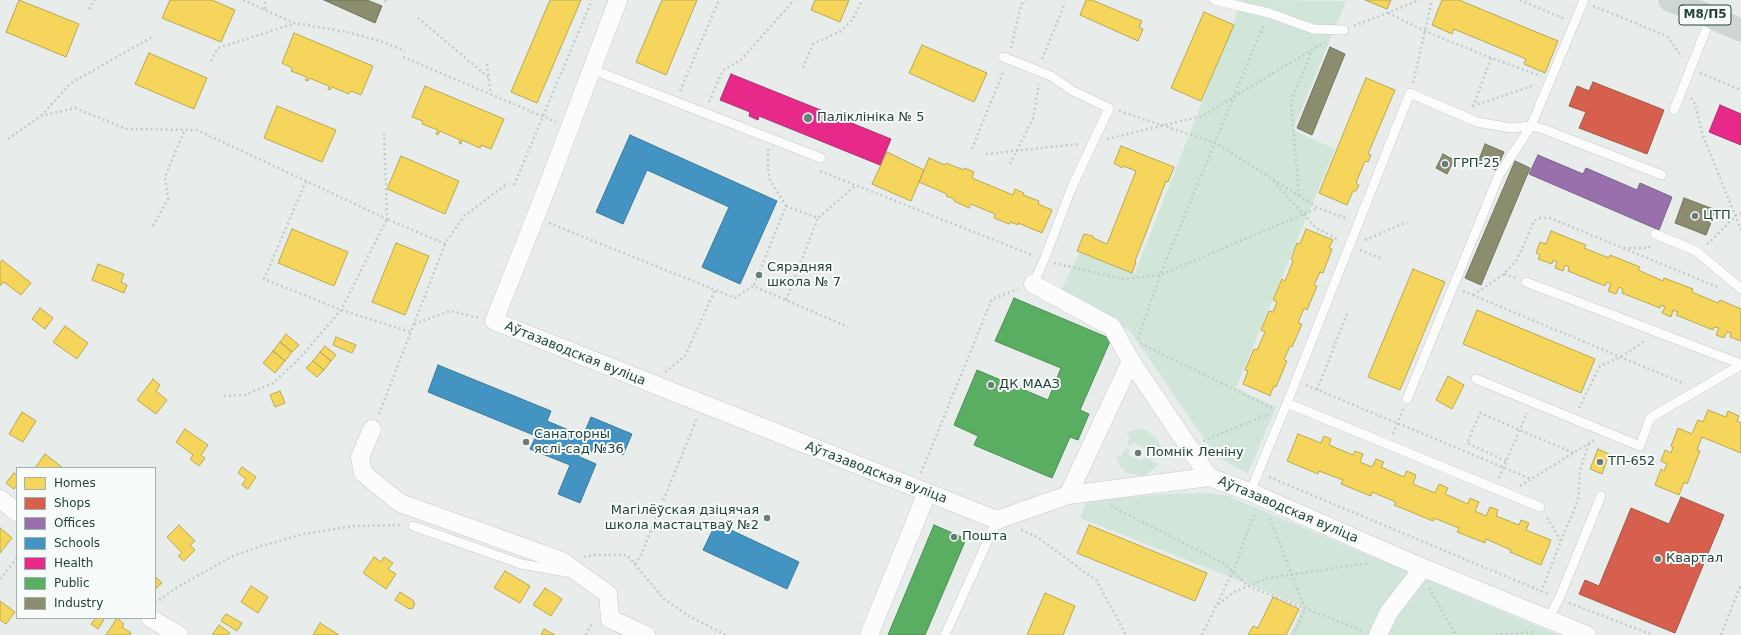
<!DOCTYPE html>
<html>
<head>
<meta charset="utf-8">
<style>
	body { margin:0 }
	#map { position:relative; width:1741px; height:635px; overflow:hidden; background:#e8edeb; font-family:"DejaVu Sans",sans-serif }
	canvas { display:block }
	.legend { position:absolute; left:16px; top:467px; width:140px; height:152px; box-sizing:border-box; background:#f7fbf9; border:1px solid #a3b1ad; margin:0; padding:5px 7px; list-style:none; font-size:12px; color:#24423a }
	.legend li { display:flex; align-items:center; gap:8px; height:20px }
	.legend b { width:20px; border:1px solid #a3b1ad }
</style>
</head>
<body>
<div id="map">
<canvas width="1741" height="635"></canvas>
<ul class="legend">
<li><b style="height:11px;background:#f6d55c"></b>Homes</li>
<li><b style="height:11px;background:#d6604d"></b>Shops</li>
<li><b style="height:11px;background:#9970ab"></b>Offices</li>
<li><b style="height:11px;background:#4393c3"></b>Schools</li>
<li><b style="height:11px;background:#e7298a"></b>Health</li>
<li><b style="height:11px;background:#5aae61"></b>Public</li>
<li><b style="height:11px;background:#8c8c6e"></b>Industry</li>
</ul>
</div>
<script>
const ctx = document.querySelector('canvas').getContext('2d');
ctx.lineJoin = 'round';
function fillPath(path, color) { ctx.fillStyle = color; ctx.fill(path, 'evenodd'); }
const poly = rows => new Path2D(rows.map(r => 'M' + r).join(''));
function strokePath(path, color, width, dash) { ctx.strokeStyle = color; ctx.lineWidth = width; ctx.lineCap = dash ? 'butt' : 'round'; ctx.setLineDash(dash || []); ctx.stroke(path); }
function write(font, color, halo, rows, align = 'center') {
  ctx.font = font + ' "DejaVu Sans",sans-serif'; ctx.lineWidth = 4; ctx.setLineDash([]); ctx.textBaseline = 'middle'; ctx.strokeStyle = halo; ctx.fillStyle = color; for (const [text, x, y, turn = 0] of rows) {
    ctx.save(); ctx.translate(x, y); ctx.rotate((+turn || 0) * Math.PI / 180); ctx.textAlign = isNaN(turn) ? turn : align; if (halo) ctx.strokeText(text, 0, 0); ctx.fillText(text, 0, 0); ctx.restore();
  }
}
const green = poly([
	[1242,0,1346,1,1293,130,1335,149,1236,388,1276,407,1248,474,1216,456,1130,331,1061,290,1079,253,1135,273],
	[1138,429,1146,430,1158,440,1161,447,1161,459,1146,453,1147,449,1134,443,1132,446,1127,444,1130,435,1126,433],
	[1125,448,1130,450,1128,455,1142,461,1144,457,1159,464,1149,473,1142,476,1127,473,1121,468,1116,457,1122,456],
	[1206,493,1228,496,1559,635,1290,635,1303,606,1080,518,1087,501,1166,494]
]);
const homes = poly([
	[19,0,79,24,66,57,6,32,19,0],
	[170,0,212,0,235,10,221,42,162,18,170,0],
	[550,0,581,0,537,103,511,92,550,0],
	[662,0,697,0,666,75,636,62,662,0],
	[815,0,849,0,840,22,811,10,815,0],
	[1086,0,1092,0,1142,21,1139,27,1143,29,1138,41,1080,15,1086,0],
	[1365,0,1391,0,1387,9,1365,0],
	[1442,0,1459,0,1558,41,1545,73,1524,64,1526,59,1454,29,1452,34,1432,25,1442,0],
	[1204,12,1234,25,1201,101,1171,88,1204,12],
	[294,33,373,66,361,95,351,91,349,94,332,87,330,90,328,89,329,86,309,78,308,81,305,80,307,77,291,71,292,68,282,63,294,33],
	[922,45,987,73,974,102,909,73,922,45],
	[149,53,207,78,194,109,135,84,149,53],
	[1366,78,1395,90,1368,154,1371,155,1368,162,1365,161,1356,183,1359,185,1356,191,1353,191,1347,205,1319,193,1366,78],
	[425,86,504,119,491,149,481,145,480,148,462,140,461,144,459,143,460,140,440,131,438,135,436,134,438,130,422,124,423,121,412,117,425,86],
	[277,106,336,130,322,162,264,138,277,106],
	[1121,146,1174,167,1168,182,1166,181,1135,261,1136,262,1132,273,1077,251,1084,234,1093,236,1093,238,1107,244,1136,171,1123,166,1122,168,1114,163,1121,146],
	[887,152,924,170,911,201,872,184,887,152],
	[401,156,459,181,445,214,387,189,401,156],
	[929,158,945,165,946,163,964,170,965,168,974,172,972,178,1013,195,1015,189,1024,193,1023,195,1039,201,1038,204,1052,210,1042,233,1018,223,1018,225,1010,222,1009,224,994,218,995,214,971,204,969,208,954,201,954,199,946,196,947,194,919,182,929,158],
	[292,229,348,252,334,286,278,263,292,229],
	[1306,229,1333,240,1329,248,1332,249,1323,273,1320,272,1314,285,1317,286,1307,310,1304,308,1298,323,1302,324,1292,347,1290,346,1284,360,1287,361,1276,387,1274,386,1270,395,1271,396,1243,384,1248,371,1245,370,1254,349,1257,350,1265,332,1261,330,1269,311,1273,312,1277,302,1273,300,1282,279,1285,281,1293,261,1291,259,1297,243,1300,244,1306,229],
	[1551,231,1586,245,1584,248,1609,258,1610,255,1640,267,1638,270,1663,281,1664,278,1693,289,1692,292,1718,303,1720,300,1741,309,1741,341,1730,337,1731,333,1727,332,1724,338,1716,335,1719,328,1714,327,1713,330,1676,315,1678,312,1673,310,1671,317,1662,313,1665,307,1661,305,1660,308,1622,293,1623,289,1619,287,1616,294,1608,291,1611,284,1607,282,1605,286,1568,271,1569,267,1565,265,1563,271,1555,268,1557,262,1553,260,1552,264,1538,259,1540,255,1536,253,1540,242,1546,244,1551,231],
	[396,243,429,256,405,315,372,302,396,243],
	[2,260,31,283,21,295,4,282,0,286,0,263,2,260],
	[98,264,124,274,121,282,127,285,124,293,92,280,98,264],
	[1413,269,1445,282,1400,390,1368,377,1413,269],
	[40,308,53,318,45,329,32,319,40,308],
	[1477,310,1595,359,1581,393,1463,344,1477,310],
	[65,326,88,343,77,359,53,342,65,326],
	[286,334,299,345,292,352,280,342,286,334],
	[336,337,356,345,352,353,333,345,336,337],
	[280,342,292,352,285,361,273,351,280,342],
	[325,346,336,355,331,361,320,352,325,346],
	[273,351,285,361,275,373,263,363,273,351],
	[320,352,331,361,324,370,313,361,320,352],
	[313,361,324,370,317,377,306,368,313,361],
	[1448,376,1464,385,1452,409,1436,400,1448,376],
	[153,379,160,385,156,391,167,400,156,414,137,400,153,379],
	[280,391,285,403,275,407,270,395,280,391],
	[1708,410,1726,417,1728,411,1739,416,1737,421,1741,423,1741,453,1702,437,1697,450,1700,451,1687,484,1684,482,1679,495,1655,485,1661,469,1664,471,1667,464,1661,461,1665,450,1671,453,1673,447,1671,446,1678,428,1692,434,1698,420,1703,422,1708,410],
	[22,412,36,421,23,442,9,434,22,412],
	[185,429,208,445,201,455,205,458,199,466,190,459,193,455,176,442,185,429],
	[1298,434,1321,443,1324,436,1331,439,1329,445,1353,455,1355,451,1363,454,1360,462,1372,467,1376,459,1384,462,1381,467,1404,477,1407,471,1416,475,1413,484,1435,493,1439,484,1448,488,1445,494,1468,504,1470,498,1479,502,1475,511,1486,516,1490,507,1498,510,1496,516,1519,525,1521,520,1529,523,1526,530,1551,540,1541,565,1510,552,1511,550,1486,539,1485,543,1457,532,1459,528,1434,518,1433,521,1394,505,1396,502,1372,492,1371,496,1341,484,1343,480,1319,471,1318,474,1287,461,1298,434],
	[1598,449,1609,454,1602,474,1590,469,1598,449],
	[45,454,63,468,35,468,45,454],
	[242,467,256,477,248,489,242,485,246,479,238,473,242,467],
	[14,473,17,475,17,485,14,489,6,483,14,473],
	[179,525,195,541,190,545,195,550,184,561,178,556,182,553,167,537,179,525],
	[1089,525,1207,573,1195,601,1077,553,1089,525],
	[0,528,12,538,0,553,0,528],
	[374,557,381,562,384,557,393,563,388,569,396,574,386,589,363,573,374,557],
	[505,571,530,586,520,603,494,588,505,571],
	[157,578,162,583,155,589,155,580,157,578],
	[251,586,268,597,258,613,241,602,251,586],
	[545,588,562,599,551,616,533,605,545,588],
	[400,592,414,601,413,603,415,604,412,609,410,608,409,609,395,600,400,592],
	[1045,593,1075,606,1063,635,1027,635,1045,593],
	[1273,597,1299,609,1286,635,1248,635,1253,626,1258,628,1273,597],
	[0,601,15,612,6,624,0,620,0,601],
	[226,614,242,623,237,631,221,621,226,614],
	[96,618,105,618,98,629,91,624,96,618],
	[117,618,124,624,122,627,131,633,130,635,106,635,117,618],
	[320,623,339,635,313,635,320,623],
	[219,625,230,633,228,635,212,635,219,625],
	[544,629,555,635,541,635,544,629]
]);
const shops = poly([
	[1593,82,1664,110,1647,154,1579,128,1586,112,1569,106,1577,86,1589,91,1593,82],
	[1681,497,1724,515,1675,633,1579,594,1585,580,1599,586,1631,508,1669,524,1681,497]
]);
const offices = poly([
	[1538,155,1583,174,1586,168,1637,190,1640,183,1672,197,1659,230,1529,174,1538,155]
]);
const schools = poly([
	[630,135,777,201,740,284,702,267,729,207,647,170,623,224,596,212,630,135],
	[438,365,551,411,547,421,583,436,591,417,632,434,623,455,595,444,592,452,583,448,580,457,596,464,580,503,558,494,570,465,530,449,536,436,428,392,438,365],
	[716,523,799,562,787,589,703,550,716,523]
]);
const health = poly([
	[731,74,838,117,840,112,852,116,849,122,891,139,880,165,759,116,758,120,749,116,750,112,720,100,731,74],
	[1720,105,1741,114,1741,145,1709,132,1720,105]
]);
const public = poly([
	[1014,298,1111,339,1080,410,1089,414,1078,440,1070,437,1052,478,974,445,978,436,954,425,977,370,1048,400,1061,368,995,341,1014,298],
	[934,525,966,539,925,635,888,635,934,525]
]);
const industry = poly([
	[324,0,367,0,382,6,375,23,324,0],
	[1330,47,1345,54,1312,135,1297,128,1330,47],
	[1485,144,1504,152,1496,170,1478,162,1485,144],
	[1443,154,1454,160,1447,174,1436,168,1443,154],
	[1515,161,1530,168,1481,285,1465,278,1515,161],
	[1684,198,1716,210,1706,235,1675,223,1684,198]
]);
const path = poly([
	[243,0,294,23,347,32,380,41,405,51],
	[385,0,387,3],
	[1520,0,1565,19],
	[1593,6,1667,36,1682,57],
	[89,9,95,0],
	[265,9,265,0],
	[1388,13,1425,31,1491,58,1541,76],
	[418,18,489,78],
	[1354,26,1420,0],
	[1011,48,1021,5,1025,0],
	[403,57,556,122],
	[1042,59,1065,3],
	[211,61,218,48,293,24],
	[487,64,491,95],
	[803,68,813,44,841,31,853,19,862,0],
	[1700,73,1741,90],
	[1413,83,1432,0],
	[680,91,719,0],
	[1691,98,1695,104,1702,133,1741,230],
	[709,102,723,70,741,60,794,0],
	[1473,106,1535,85],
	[1473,107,1491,58],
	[1119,111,1216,143,1318,208,1348,219],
	[41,116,71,83,154,36],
	[8,139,41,116,75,108,126,129,197,130,387,219,384,133],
	[1107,139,1202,116,1325,42],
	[972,149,1004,70],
	[986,154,1079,144],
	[1010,164,1033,119,1039,84],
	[820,171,1034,256],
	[306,181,264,279,341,310,411,332],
	[1273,181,1316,228,1339,240],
	[514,185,592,0],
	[1299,196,1291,102,1312,50],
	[786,206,818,218,855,186],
	[549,223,735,298,753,286,848,327],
	[153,226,168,199,165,177,185,129],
	[1365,240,1407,222],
	[1707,244,1712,240,1735,216,1741,213],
	[1624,248,1649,248,1650,244],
	[1360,250,1383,259],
	[1054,263,1123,279,1160,275,1318,208],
	[1504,274,1516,278],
	[754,285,786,206,770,180,768,168,768,149],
	[1463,291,1685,384],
	[1473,295,1504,274,1517,260,1534,221,1539,218,1550,218,1720,288],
	[786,300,818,218],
	[414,324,450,311,480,318],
	[1138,339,1160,275,1264,24],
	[1140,343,1272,408],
	[665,372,685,356,715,290],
	[1306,385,1531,479],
	[1317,390,1348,311],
	[224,396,245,395,273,383,300,358,341,310,387,219,445,244,464,216,508,183],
	[1579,408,1600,366,1621,357,1646,340],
	[379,414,445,244],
	[1393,434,1403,409],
	[1203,441,1269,414],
	[1506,461,1467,443,1480,413,1574,453],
	[921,473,992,299,1018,289],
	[1269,477,1548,594],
	[1499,478,1527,413],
	[1520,486,1594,440],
	[1111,506,1225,564,1248,586,1363,631],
	[1270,518,1305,609,1293,635],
	[1021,530,1037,537,1097,581,1126,635],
	[1561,541,1578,500,1580,470,1589,444],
	[584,557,593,555,627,555,664,599,689,616,726,635],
	[635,564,641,555,697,418],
	[0,579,17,558],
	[1429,588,1456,635],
	[1541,592,1561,541,1546,516],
	[155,603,176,588,233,556,261,546,304,534,353,526,403,525],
	[1569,603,1653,635],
	[1217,604,1233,571,1255,513],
	[586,635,590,626,595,624],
	[1202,635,1216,606,1234,592,1268,578,1370,563],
	[1496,635,1533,632],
	[1721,635,1741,584]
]);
const lane = poly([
	[1214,0,1269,13,1313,29,1344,30],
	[1003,57,1051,76,1073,91,1109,108,1072,187,1044,260,1033,284],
	[591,69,821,158],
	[1674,110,1711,17],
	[1655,234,1696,251,1741,289],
	[1526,282,1741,364],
	[1476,379,1640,446,1650,418,1741,365],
	[1407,399,1499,175,1531,126,1543,129,1662,175],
	[1287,403,1540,507],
	[1250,492,1287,403,1410,93,1477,122,1511,128,1531,126,1584,0],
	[413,526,521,564,572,573],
	[1548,619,1559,599,1601,496],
	[945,635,997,520]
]);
const street = poly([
	[618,0,543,198,494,321,997,520,1068,495,1209,477,1250,492,1402,559,1587,635],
	[1033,284,1112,327,1131,361,1209,477],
	[372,429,360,457,363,473,400,503,562,561,608,594,610,619,646,635],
	[1068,495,1131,361],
	[0,499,17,512],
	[150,618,179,635],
	[869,635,927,493],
	[1378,635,1389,612,1423,568]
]);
const primary = poly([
	[1670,0,1741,30]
]);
const markers = [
	[808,118,5,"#697e78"],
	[1445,164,4,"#697e78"],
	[1695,216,4,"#697e78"],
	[759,275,4,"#697e78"],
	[991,385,4,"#697e78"],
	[526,442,4,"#697e78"],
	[1138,453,4,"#697e78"],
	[1600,462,4,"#697e78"],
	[767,518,4,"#697e78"],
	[954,537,4,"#697e78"],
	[1658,559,4,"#697e78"]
];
const shields = [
	[1705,15,52]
];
const shieldNames = [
	["М8/П5",1705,15]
];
const poiNames = [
	["Паліклініка № 5",817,118],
	["ГРП-25",1453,164],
	["ЦТП",1703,216],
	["Сярэдняя",767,268],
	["школа № 7",767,283],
	["ДК МААЗ",999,385],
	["Санаторны",534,435],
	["яслі-сад №36",534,450],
	["Помнік Леніну",1146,453],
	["ТП-652",1608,462],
	["Магілёўская дзіцячая",759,511,"right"],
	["школа мастацтваў №2",759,526,"right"],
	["Пошта",962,537],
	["Квартал",1666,559]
];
const streetNames = [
	["Аўтазаводская вуліца",575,354,22],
	["Аўтазаводская вуліца",876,473,21],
	["Аўтазаводская вуліца",1288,510,23]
];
fillPath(green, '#d1e6d8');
fillPath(homes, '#f6d55c');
strokePath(homes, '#b7a952', 1);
fillPath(shops, '#d6604d');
strokePath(shops, '#a15747', 1);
fillPath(offices, '#9970ab');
strokePath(offices, '#766289', 1);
fillPath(schools, '#4393c3');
strokePath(schools, '#3a7b9a', 1);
fillPath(health, '#e7298a');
strokePath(health, '#ac3072', 1);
fillPath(public, '#5aae61');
strokePath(public, '#4a8e55', 1);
fillPath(industry, '#8c8c6e');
strokePath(industry, '#6d765e', 1);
strokePath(lane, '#c5cac8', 10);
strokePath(street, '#c5cac8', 19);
strokePath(primary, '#c3ccc9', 23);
strokePath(path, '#c3ccca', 2.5, [2, 3]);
strokePath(lane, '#fcfcfc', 9);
strokePath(street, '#fcfcfc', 18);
strokePath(primary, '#cfd7d5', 22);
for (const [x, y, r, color] of markers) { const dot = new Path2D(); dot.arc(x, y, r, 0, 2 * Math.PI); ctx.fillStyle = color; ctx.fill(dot); strokePath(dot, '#f7fbf9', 1.5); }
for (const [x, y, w] of shields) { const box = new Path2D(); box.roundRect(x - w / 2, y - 10, w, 20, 3); ctx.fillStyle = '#f7fbf9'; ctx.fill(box); strokePath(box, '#24423a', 1); }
write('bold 12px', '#24423a', null, shieldNames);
write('13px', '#24423a', '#f7fbf9', poiNames, 'left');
write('13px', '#24423a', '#f7fbf9', streetNames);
</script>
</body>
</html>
